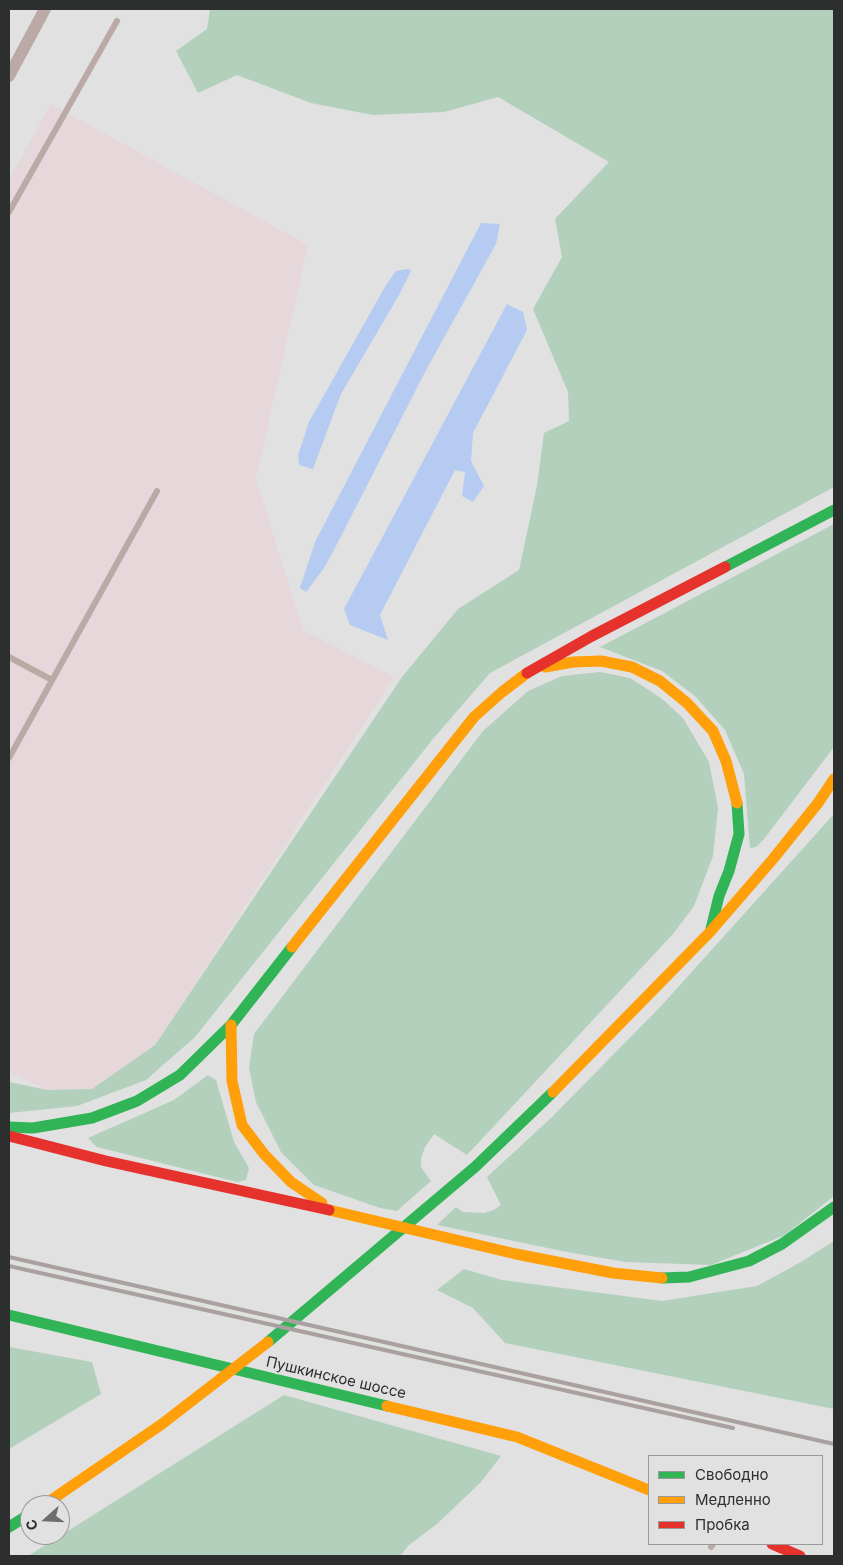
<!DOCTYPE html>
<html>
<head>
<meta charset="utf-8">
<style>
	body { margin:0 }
	#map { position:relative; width:843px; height:1565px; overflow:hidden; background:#e1e1e2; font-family:Inter,sans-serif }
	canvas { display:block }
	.frame { position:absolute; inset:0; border:10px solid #2d2e2e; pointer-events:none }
	.legend { position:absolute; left:648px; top:1455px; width:175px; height:90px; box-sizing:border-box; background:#e1e1e2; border:1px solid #99999a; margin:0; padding:6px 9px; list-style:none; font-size:15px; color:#2d2e2e }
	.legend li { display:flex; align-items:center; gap:10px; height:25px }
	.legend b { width:25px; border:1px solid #99999a }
	.north { position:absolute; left:20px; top:1495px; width:50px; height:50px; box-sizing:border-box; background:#e1e1e2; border:1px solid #99999a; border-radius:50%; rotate:250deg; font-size:14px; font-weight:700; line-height:20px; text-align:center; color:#2d2e2e }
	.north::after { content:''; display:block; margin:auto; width:18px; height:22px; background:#6c6d6d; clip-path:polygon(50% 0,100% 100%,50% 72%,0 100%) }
</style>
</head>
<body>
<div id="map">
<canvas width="843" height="1565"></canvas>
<div class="frame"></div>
<ul class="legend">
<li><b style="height:6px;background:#30b455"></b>Свободно</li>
<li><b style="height:6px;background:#ff9f0a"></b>Медленно</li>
<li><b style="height:6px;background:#e5322d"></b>Пробка</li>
</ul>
<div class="north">С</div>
</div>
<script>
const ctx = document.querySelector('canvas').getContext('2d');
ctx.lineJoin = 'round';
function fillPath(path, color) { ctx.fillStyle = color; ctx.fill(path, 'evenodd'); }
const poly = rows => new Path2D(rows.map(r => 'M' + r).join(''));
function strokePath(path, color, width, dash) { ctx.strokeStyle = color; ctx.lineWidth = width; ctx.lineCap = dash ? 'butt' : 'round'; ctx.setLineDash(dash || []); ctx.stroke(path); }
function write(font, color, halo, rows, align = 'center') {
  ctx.font = font + ' Inter,sans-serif'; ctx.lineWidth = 4; ctx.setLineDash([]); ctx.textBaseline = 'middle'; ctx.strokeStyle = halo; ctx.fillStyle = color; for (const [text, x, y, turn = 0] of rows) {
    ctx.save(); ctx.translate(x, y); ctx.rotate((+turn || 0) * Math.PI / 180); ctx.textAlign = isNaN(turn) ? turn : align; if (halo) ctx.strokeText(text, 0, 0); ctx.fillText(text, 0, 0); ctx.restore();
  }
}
const industrial = poly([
	[51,104,308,245,256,479,303,630,394,677,155,1045,92,1089,48,1090,9,1072,9,179]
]);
const green = poly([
	[210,9,834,9,834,487,490,673,433,739,195,1037,146,1080,77,1106,9,1113,9,1082,48,1090,92,1089,155,1045,402,677,458,609,519,570,537,486,544,433,569,421,568,392,533,309,562,257,555,219,609,162,498,97,444,112,373,115,311,103,237,75,198,93,176,51,207,29],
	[834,524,834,747,764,839,756,847,750,848,744,774,725,730,695,696,662,671,600,647],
	[600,672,630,678,661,698,683,718,709,762,718,808,713,856,694,906,673,934,467,1155,434,1134,425,1147,421,1158,421,1167,431,1181,397,1211,380,1208,314,1185,281,1152,256,1102,249,1068,254,1034,483,731,528,691,562,676],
	[834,814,834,1196,785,1235,711,1265,626,1262,567,1252,437,1225,456,1207,463,1212,484,1213,494,1210,501,1205,487,1177,551,1118,662,1005],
	[208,1075,216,1080,234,1142,249,1168,246,1180,237,1182,97,1147,88,1138,174,1100],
	[834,1241,834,1409,505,1343,473,1308,437,1290,464,1269,502,1280,662,1301,757,1286,801,1262],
	[9,1347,92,1362,101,1394,9,1449],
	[284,1395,501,1456,481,1482,437,1524,409,1545,400,1556,28,1556]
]);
const water = poly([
	[481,223,500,224,496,244,425,372,334,550,324,568,306,592,300,588,315,542],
	[407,269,411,270,410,273,399,295,341,394,313,469,299,465,298,455,309,422,386,285,396,271],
	[507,304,523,312,527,330,473,433,471,461,484,486,473,502,462,496,465,472,455,470,380,615,388,640,350,625,344,609]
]);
const lane = poly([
	[9,212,117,21],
	[9,657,52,680],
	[9,758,157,491],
	[711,1547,713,1544]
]);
const street = poly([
	[9,76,45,9]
]);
const fast = poly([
	[725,567,834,510],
	[711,929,719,896,729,871,739,834,737,803],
	[9,1127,33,1128,92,1118,137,1101,180,1075,231,1025,292,947],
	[662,1278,689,1277,749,1261,782,1244,834,1207],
	[9,1315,387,1406],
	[268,1342,475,1167,553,1092],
	[9,1527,30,1514]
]);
const slow = poly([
	[545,667,573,662,601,661,632,667,660,681,687,703,713,731,726,761,737,803],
	[292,947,474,717,502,692,527,673],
	[231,1025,232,1081,242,1125,264,1154,291,1182,322,1203],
	[553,1092,710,932,773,859,818,803,834,779],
	[329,1210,516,1254,613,1273,662,1278],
	[387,1406,517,1437,649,1490],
	[44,1505,162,1424,268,1342]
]);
const jam = poly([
	[527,673,592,636,725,567],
	[9,1136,106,1161,329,1210],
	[772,1544,800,1556]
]);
const rail = poly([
	[9,1257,834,1444],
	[9,1266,733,1428]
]);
const streetNames = [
	["Пушкинское шоссе",336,1378,13]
];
fillPath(industrial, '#e6d8da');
fillPath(green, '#b2d0bb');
fillPath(water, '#b5cbf1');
strokePath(lane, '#bba9a6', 6);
strokePath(street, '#bba9a6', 12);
strokePath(fast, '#30b455', 11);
strokePath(slow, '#ff9f0a', 11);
strokePath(jam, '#e5322d', 11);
strokePath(rail, '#aaa09f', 4);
write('15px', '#2d2e2e', '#e1e1e2', streetNames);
</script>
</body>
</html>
